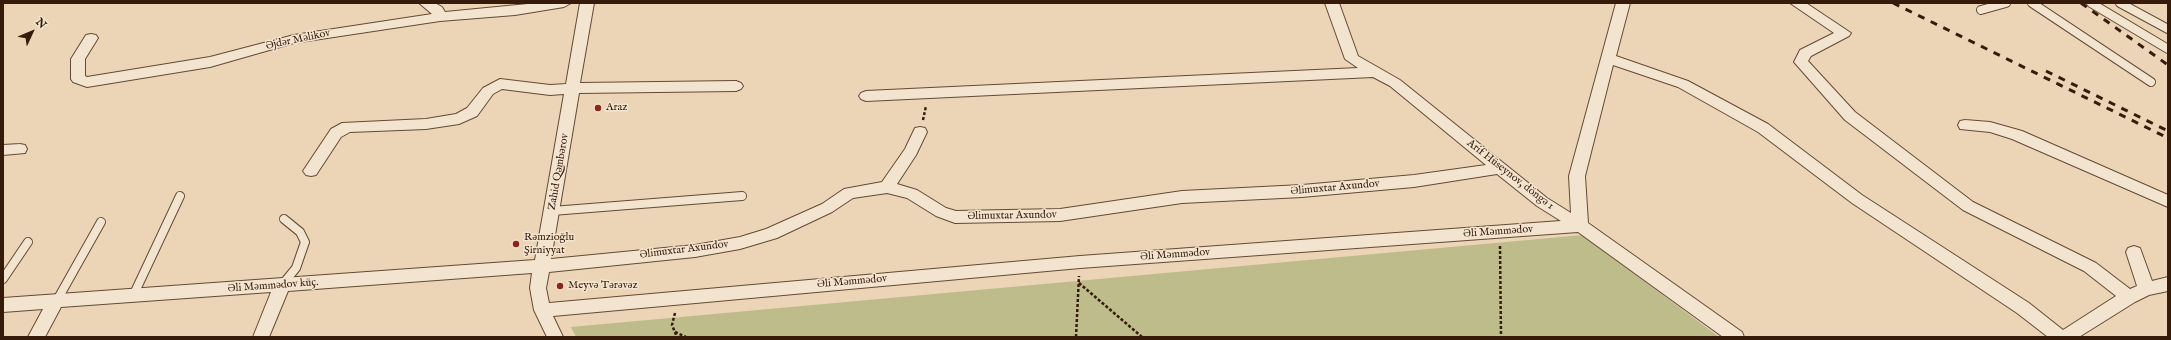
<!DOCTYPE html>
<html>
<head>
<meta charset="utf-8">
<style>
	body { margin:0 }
	#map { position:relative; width:2171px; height:340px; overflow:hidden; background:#ecd5b6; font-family:"IM FELL English",serif }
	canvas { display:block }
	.frame { position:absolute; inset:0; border:4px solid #371b0a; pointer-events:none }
	.north { position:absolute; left:12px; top:12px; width:40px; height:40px; -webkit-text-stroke:3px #f3e4d0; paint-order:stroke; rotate:46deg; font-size:11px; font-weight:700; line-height:16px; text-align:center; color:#371b0a }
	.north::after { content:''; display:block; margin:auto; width:14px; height:18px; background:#371b0a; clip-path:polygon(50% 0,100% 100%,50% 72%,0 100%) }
</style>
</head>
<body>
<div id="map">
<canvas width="2171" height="340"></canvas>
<div class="frame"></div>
<div class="north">N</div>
</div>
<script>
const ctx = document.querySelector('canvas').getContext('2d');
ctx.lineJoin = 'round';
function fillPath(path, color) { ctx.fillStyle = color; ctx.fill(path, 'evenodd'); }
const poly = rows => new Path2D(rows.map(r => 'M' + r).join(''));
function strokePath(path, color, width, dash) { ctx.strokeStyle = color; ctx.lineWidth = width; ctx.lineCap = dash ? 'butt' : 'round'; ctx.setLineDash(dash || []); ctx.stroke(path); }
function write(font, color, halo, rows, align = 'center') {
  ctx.font = font + ' "IM FELL English",serif'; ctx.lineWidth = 3; ctx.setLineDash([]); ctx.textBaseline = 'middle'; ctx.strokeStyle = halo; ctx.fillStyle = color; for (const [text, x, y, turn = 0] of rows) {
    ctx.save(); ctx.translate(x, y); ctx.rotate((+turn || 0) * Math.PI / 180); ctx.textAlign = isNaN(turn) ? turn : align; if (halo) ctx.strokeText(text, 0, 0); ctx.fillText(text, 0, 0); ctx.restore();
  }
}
const green = poly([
	[1583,235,1719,337,576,337,571,327]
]);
const path = poly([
	[923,120,926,106],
	[1500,246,1501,337],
	[1079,283,1142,337],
	[675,313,672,325,677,337],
	[675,332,686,337],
	[1076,337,1079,276]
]);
const lane = poly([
	[2032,3,2151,82],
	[2091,3,2168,49],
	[2120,3,2168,29],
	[1981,10,2006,3],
	[552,211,742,196],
	[3,279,28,242],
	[282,285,296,268,305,242,300,232,284,219],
	[133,296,180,196],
	[56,302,101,222]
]);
const street = poly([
	[419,3,435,3,442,7,445,12,538,3,571,3,564,7,515,15,440,21,294,43,210,67,87,87,73,82,71,79,71,59,86,35,91,34,96,35,98,38,85,59,85,76,87,77,210,57,294,35,432,14,419,3],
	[580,3,594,3,580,83,736,81,741,83,743,86,741,89,736,91,579,93,551,259,695,245,740,237,766,229,822,204,844,189,882,182,905,149,915,128,920,127,925,128,927,132,916,155,897,184,917,190,946,208,956,211,1060,209,1182,191,1302,185,1414,175,1486,165,1390,86,1373,77,866,101,861,99,859,96,861,93,866,91,1358,68,1345,59,1325,3,1339,3,1358,56,1400,80,1547,198,1571,213,1569,176,1616,3,1630,3,1616,56,1688,81,1768,124,1862,195,2029,303,2063,330,2116,296,2084,271,1963,210,1845,120,1794,62,1800,50,1834,33,1790,3,1806,3,1851,33,1849,36,1811,56,1808,61,1855,112,1973,202,2096,263,2130,289,2137,286,2126,252,2128,248,2134,246,2140,248,2152,281,2168,277,2168,291,2149,295,2135,302,2079,337,2048,337,2017,313,1852,203,1758,132,1678,87,1613,65,1585,176,1588,223,1742,332,1744,337,1723,337,1578,232,1080,268,553,316,563,337,547,337,534,310,530,288,532,273,288,291,269,337,253,337,271,292,61,307,45,337,28,337,43,309,3,312,3,298,535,260,564,94,550,95,502,89,493,94,477,116,459,124,426,129,350,132,341,137,316,175,311,176,306,175,303,171,331,129,342,123,426,119,456,114,467,108,483,88,500,79,550,85,566,84,580,3],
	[1497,174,1537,206,1561,221,1080,256,549,303,546,288,549,272,695,257,740,249,777,238,832,212,853,198,887,193,907,198,936,216,955,223,1060,221,1182,203,1302,197,1414,187,1497,174],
	[1965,120,1990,122,2022,131,2168,195,2168,207,2012,139,1990,132,1960,129,1958,125,1960,121,1965,120],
	[20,144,25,145,27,149,25,153,3,155,3,145,20,144]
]);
const rail = poly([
	[1893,3,2168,138],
	[2081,3,2168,65],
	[2046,71,2168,131]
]);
const markers = [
	[598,108,4,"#8f2418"],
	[516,244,4,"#8f2418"],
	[560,286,4,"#8f2418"]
];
const streetNames = [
	["Əjdər Məlikov",298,40,-12],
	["Zahid Qəmbərov",559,172,-80],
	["Arif Hüseynov, döngə 1",1510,175,38],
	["Əlimuxtar Axundov",1335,188,-5],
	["Əlimuxtar Axundov",1012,216,-1],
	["Əli Məmmədov",1498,232,-4],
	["Əlimuxtar Axundov",684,250,-7],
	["Əli Məmmədov",1175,255,-4],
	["Əli Məmmədov",852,282,-5],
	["Əli Məmmədov küç.",273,286,-4]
];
const poiNames = [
	["Araz",606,108],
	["Rəmzioğlu",524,238],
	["Şirniyyat",524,251],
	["Meyvə Tərəvəz",568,286]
];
fillPath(green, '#bdbc8a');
strokePath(lane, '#644a35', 10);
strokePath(street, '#644a35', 2);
strokePath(path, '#371b0a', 2.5, [3, 2]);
strokePath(lane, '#f3e4d0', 8);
fillPath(street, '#f3e4d0');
strokePath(rail, '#371b0a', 3, [7, 7]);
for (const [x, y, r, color] of markers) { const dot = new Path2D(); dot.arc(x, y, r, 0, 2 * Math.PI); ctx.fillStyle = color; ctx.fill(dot); strokePath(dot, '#f3e4d0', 1.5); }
write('11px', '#371b0a', '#f3e4d0', streetNames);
write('11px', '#371b0a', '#f3e4d0', poiNames, 'left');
</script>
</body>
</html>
